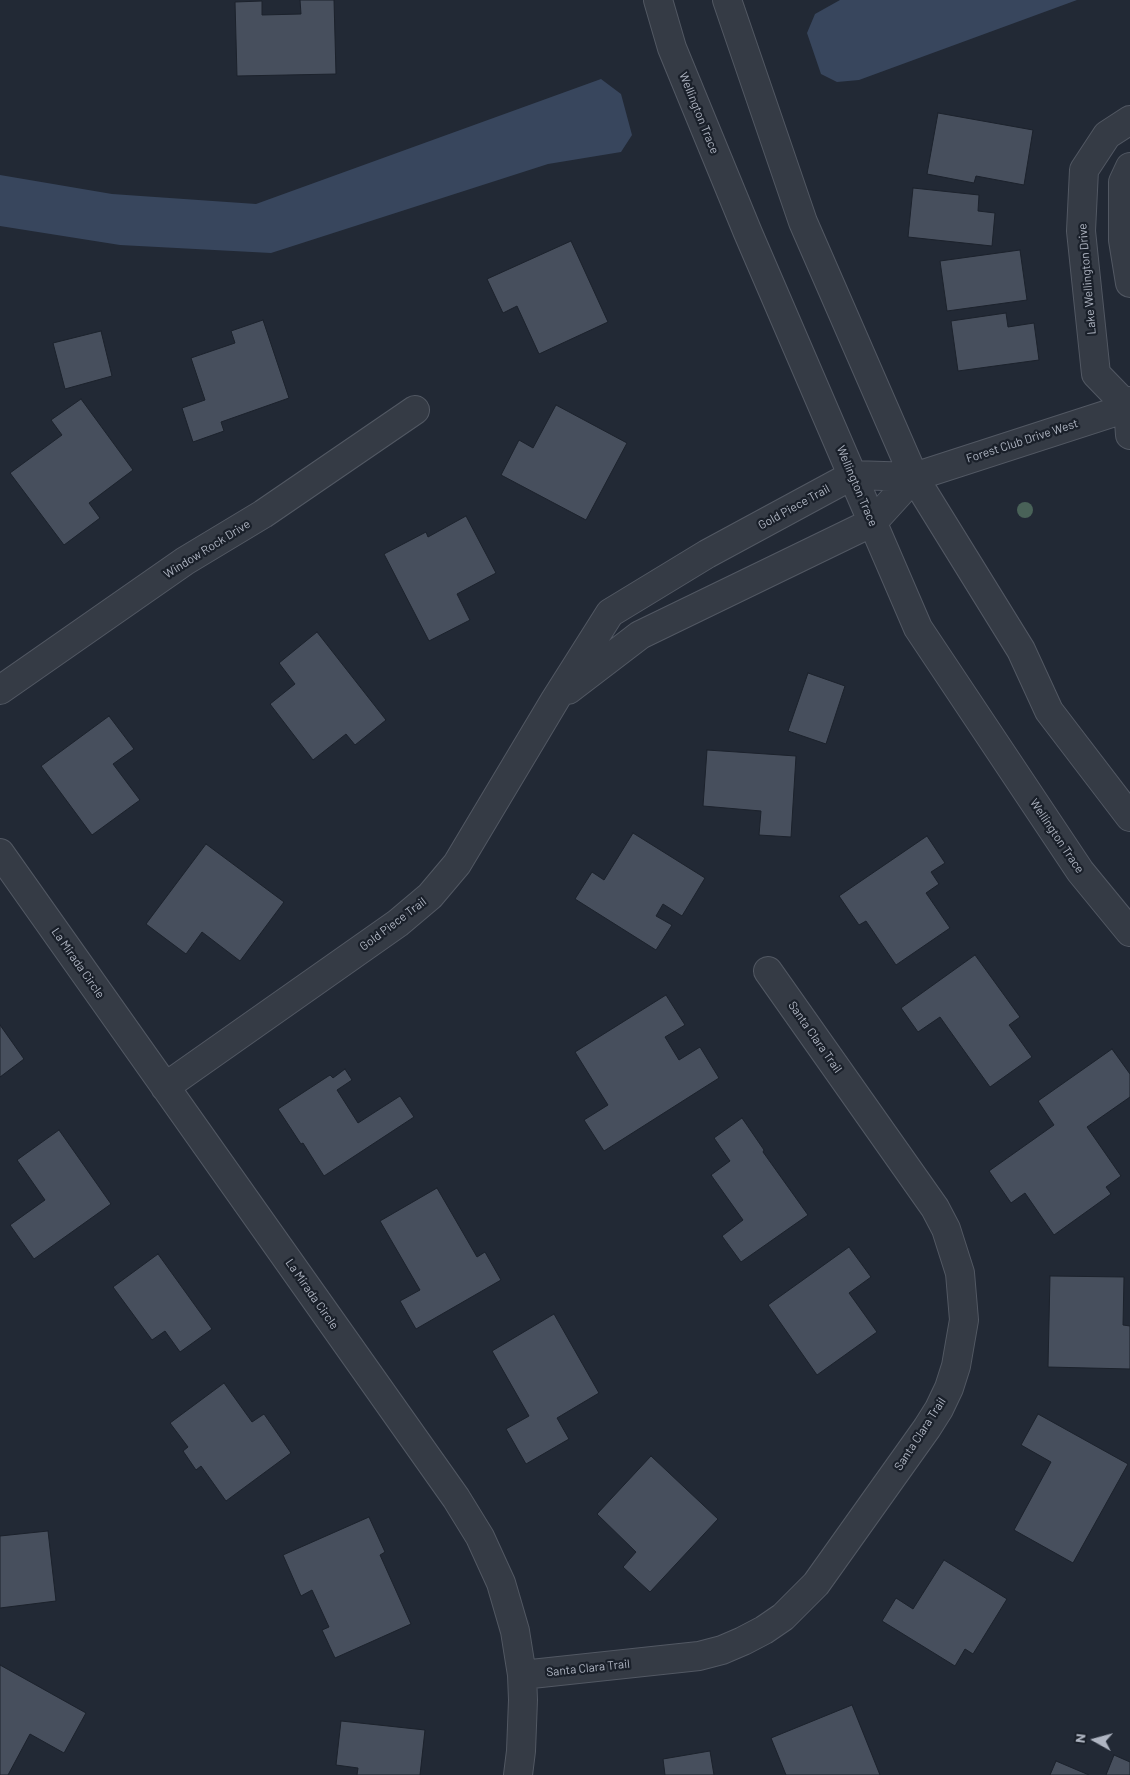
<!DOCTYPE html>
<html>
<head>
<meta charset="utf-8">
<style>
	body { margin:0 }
	#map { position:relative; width:1130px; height:1775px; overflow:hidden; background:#222935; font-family:Barlow,sans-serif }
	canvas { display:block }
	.north { position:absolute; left:1070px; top:1715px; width:50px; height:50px; -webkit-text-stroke:4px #1a202a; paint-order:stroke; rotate:277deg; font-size:14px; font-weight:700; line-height:20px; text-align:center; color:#afb5c2 }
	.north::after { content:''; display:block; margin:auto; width:18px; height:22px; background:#afb5c2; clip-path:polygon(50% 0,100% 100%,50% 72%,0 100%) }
</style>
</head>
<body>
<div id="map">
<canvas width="1130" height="1775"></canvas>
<div class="north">N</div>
</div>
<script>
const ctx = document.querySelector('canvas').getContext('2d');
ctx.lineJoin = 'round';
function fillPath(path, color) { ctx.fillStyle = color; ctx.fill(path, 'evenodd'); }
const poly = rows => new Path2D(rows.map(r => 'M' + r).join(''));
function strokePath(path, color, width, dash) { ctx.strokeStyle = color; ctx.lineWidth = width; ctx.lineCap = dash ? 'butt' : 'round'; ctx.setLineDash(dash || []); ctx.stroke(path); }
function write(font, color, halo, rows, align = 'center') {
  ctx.font = font + ' Barlow,sans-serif'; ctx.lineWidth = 4.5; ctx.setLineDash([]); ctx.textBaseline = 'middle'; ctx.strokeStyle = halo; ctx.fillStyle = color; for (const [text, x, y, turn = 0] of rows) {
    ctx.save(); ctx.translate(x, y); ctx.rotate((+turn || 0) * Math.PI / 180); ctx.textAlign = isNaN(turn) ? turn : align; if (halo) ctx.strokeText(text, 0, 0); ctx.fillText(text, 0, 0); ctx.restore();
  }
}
const water = poly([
	[840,0,1077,0,859,80,837,82,821,74,807,33,815,14],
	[601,79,621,94,632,135,621,152,548,164,271,253,120,245,0,226,0,175,112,194,256,204]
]);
const building = poly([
	[300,0,334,0,336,74,237,76,235,2,262,1,262,15,301,14,300,0],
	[938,113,1033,130,1024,185,976,176,974,183,927,174,938,113],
	[913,188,979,195,978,211,995,213,992,246,908,237,913,188],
	[571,241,608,322,539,354,517,306,503,313,487,279,571,241],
	[1020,250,1027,300,947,311,940,261,1020,250],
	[1006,313,1008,327,1034,323,1039,360,958,371,951,321,1006,313],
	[263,320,289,398,221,422,224,431,193,442,182,408,205,400,191,358,235,343,231,331,263,320],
	[101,331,112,376,65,389,53,343,101,331],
	[81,399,133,470,89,503,100,518,64,545,10,473,62,435,51,420,81,399],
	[556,405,627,443,586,520,501,475,519,440,533,448,556,405],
	[466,516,496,573,457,594,470,620,429,641,384,554,426,532,428,537,466,516],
	[317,632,386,720,355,745,346,734,313,760,270,704,295,684,279,663,317,632],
	[808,673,845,686,826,744,788,731,808,673],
	[109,716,134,749,113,764,140,800,92,835,41,766,109,716],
	[707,750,796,756,791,837,759,835,761,811,703,806,707,750],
	[633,833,705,878,682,916,663,904,656,916,672,925,656,950,575,899,592,872,604,880,633,833],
	[927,836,945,863,931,872,939,884,926,893,950,928,896,965,866,921,859,925,839,896,927,836],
	[206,844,284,902,240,961,202,932,186,954,146,924,206,844],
	[975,955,1020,1017,1009,1025,1032,1057,990,1087,940,1017,918,1032,901,1008,975,955],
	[666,995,685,1025,665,1037,679,1060,700,1047,719,1078,604,1151,584,1120,608,1105,575,1052,666,995],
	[0,1025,24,1059,0,1077,0,1025],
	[1112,1049,1130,1074,1130,1097,1087,1127,1121,1176,1106,1187,1111,1194,1054,1235,1025,1193,1011,1203,989,1171,1054,1125,1038,1101,1112,1049],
	[345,1069,352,1080,337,1090,358,1123,400,1096,414,1117,324,1176,303,1143,301,1144,278,1109,330,1075,333,1078,345,1069],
	[742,1118,764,1150,763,1152,808,1215,741,1262,722,1236,743,1220,711,1175,730,1161,714,1138,742,1118],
	[59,1130,111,1204,34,1259,10,1225,45,1200,17,1160,59,1130],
	[437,1188,477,1257,485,1252,501,1280,416,1329,400,1301,420,1290,380,1221,437,1188],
	[849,1247,871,1277,849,1293,877,1332,817,1375,768,1305,849,1247],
	[158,1254,212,1329,180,1352,165,1331,152,1340,113,1287,158,1254],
	[1050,1276,1124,1277,1123,1325,1130,1326,1130,1369,1048,1367,1050,1276],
	[554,1314,599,1393,557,1418,569,1439,526,1464,506,1429,529,1416,492,1351,554,1314],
	[224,1383,252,1422,264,1414,291,1453,226,1501,201,1466,196,1470,183,1451,188,1447,170,1423,224,1383],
	[1038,1414,1128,1464,1073,1563,1014,1530,1051,1462,1021,1445,1038,1414],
	[651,1456,718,1519,650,1592,623,1567,636,1552,597,1514,651,1456],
	[369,1517,385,1552,380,1555,411,1624,335,1658,322,1630,329,1627,312,1590,301,1596,283,1555,369,1517],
	[48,1531,56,1601,0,1608,0,1536,48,1531],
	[944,1560,1007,1599,973,1654,965,1649,955,1666,882,1621,896,1598,913,1609,944,1560],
	[0,1665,86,1713,64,1753,30,1734,8,1775,0,1775,0,1665],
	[852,1705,880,1775,786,1775,771,1738,852,1705],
	[341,1721,425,1730,420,1775,357,1775,358,1768,336,1765,341,1721],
	[710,1751,714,1775,665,1775,663,1759,710,1751],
	[1114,1755,1130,1762,1130,1775,1106,1775,1114,1755],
	[1056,1761,1089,1775,1050,1775,1056,1761]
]);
const minor = poly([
	[658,0,672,48,748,233,918,628,1080,871,1130,932],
	[727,0,803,222,914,477,1021,650,1049,711,1130,817],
	[1130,167,1123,182,1123,240,1130,283],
	[1130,401,1128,407,1130,435],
	[1128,407,1096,374,1081,231,1084,170,1107,135,1130,120],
	[0,690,185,561,263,514,415,410],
	[568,690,640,635,873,522,914,477],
	[0,853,456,1498,480,1537,501,1583,515,1631,522,1675,523,1700,521,1751,518,1775],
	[165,1087,398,923,430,896,457,864,555,700,610,613,707,554,853,475,914,477,1130,407],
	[522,1675,699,1656,722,1650,743,1641,764,1630,783,1617,816,1584,927,1428,939,1409,949,1388,956,1366,964,1320,960,1273,946,1229,935,1208,768,971]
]);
const trees = [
	[1025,510]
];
const streetNames = [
	["Wellington Trace",699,113,68],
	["Lake Wellington Drive",1087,279,-95],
	["Forest Club Drive West",1022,441,-18],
	["Wellington Trace",857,486,67],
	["Gold Piece Trail",794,507,-29],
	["Window Rock Drive",207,549,-32],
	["Wellington Trace",1057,836,56],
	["Gold Piece Trail",393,924,-37],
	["La Mirada Circle",78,963,55],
	["Santa Clara Trail",815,1037,55],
	["La Mirada Circle",312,1294,55],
	["Santa Clara Trail",920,1434,-57],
	["Santa Clara Trail",588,1668,-6]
];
fillPath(water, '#38465d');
fillPath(building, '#474f5d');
strokePath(building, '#1c222c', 1);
strokePath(minor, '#525863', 30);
strokePath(minor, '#353b45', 28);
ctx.fillStyle = '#496258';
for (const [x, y] of trees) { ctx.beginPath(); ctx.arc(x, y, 8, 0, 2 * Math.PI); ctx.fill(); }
write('12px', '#afb5c2', '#1a202a', streetNames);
</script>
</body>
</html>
